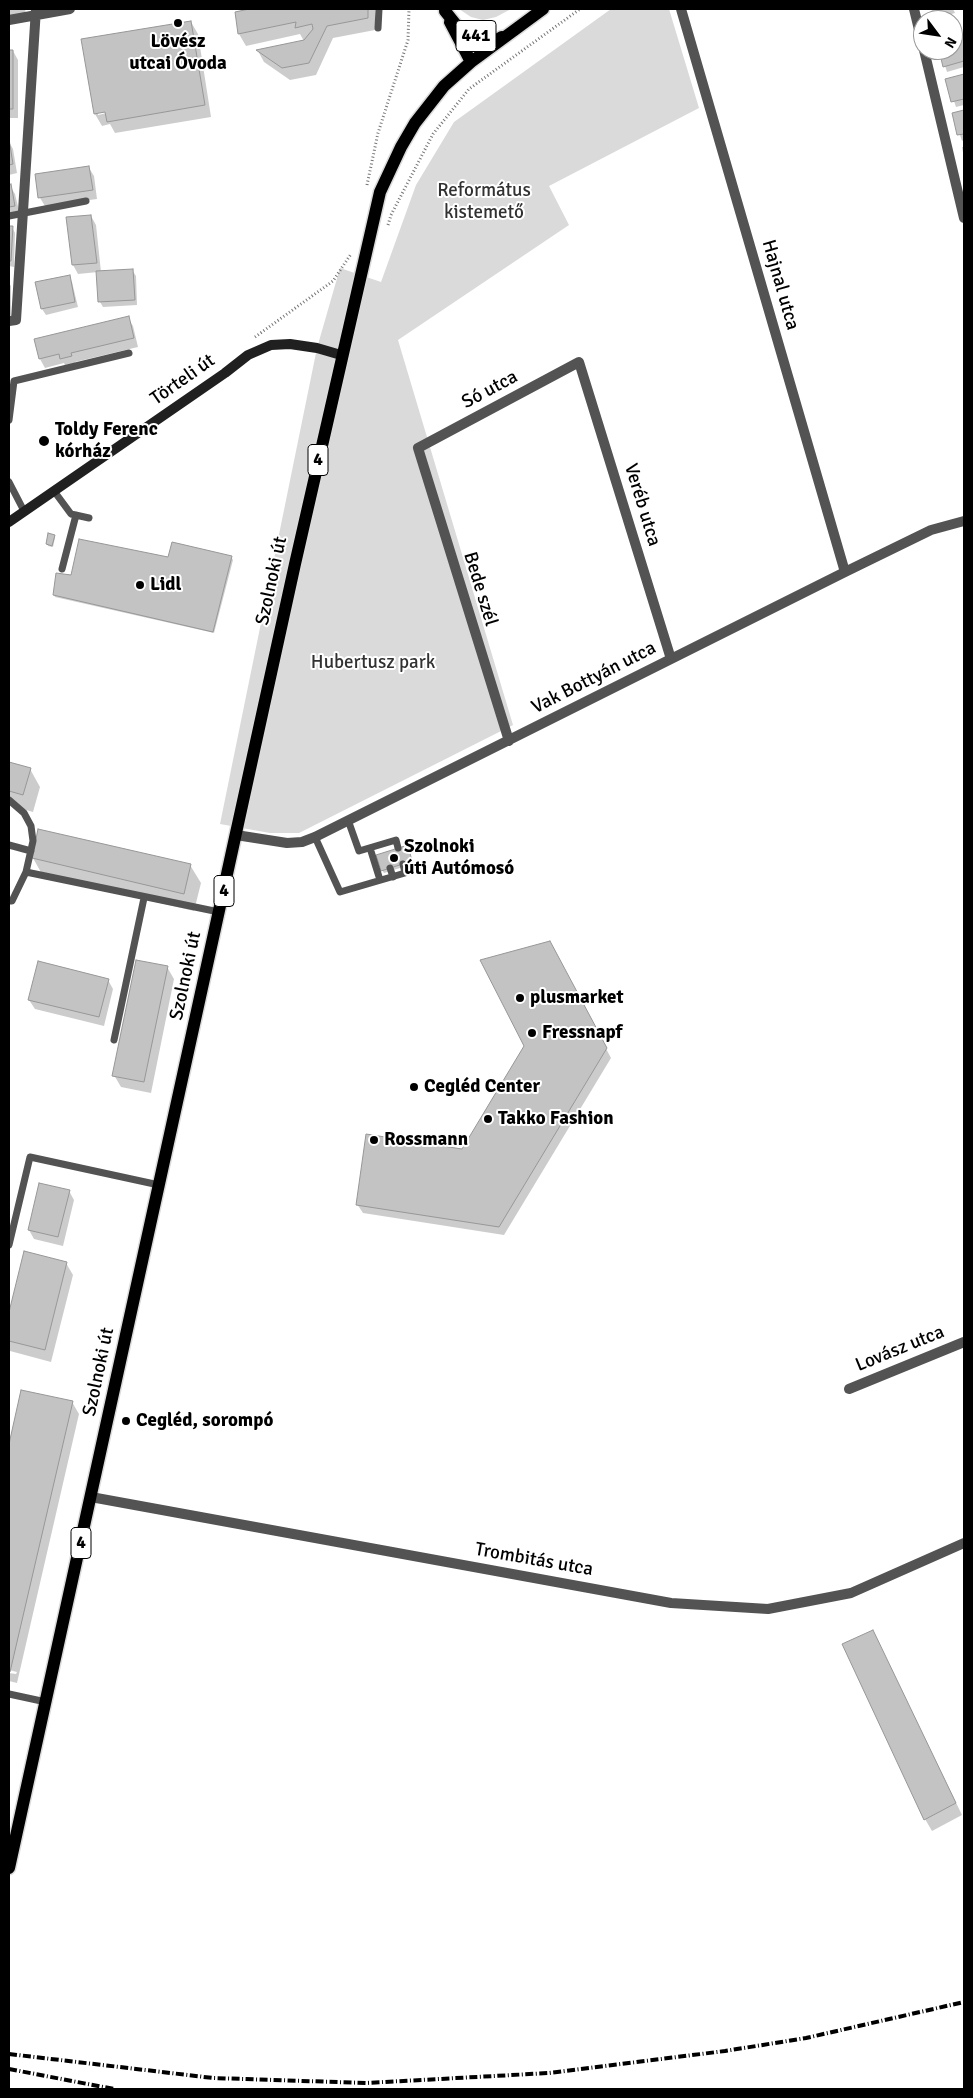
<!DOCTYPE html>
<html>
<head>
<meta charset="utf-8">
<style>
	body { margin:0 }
	#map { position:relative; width:973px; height:2098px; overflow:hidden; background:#fff; font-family:Signika,sans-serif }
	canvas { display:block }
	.frame { position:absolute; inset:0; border:10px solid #000; pointer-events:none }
	.north { position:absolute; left:913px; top:10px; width:50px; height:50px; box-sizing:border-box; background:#fff; border:1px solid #999; border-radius:50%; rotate:121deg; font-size:14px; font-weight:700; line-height:20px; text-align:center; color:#000 }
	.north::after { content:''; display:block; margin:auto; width:18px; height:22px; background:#000; clip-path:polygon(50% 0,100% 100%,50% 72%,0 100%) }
</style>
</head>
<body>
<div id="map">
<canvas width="973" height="2098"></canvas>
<div class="frame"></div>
<div class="north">N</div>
</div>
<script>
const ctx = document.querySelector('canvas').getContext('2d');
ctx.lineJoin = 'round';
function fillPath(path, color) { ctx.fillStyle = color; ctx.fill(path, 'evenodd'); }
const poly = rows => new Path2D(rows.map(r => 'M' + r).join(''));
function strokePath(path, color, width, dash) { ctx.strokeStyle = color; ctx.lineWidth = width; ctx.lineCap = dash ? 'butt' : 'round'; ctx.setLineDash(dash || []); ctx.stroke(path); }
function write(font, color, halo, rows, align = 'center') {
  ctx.font = font + ' Signika,sans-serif'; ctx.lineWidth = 4; ctx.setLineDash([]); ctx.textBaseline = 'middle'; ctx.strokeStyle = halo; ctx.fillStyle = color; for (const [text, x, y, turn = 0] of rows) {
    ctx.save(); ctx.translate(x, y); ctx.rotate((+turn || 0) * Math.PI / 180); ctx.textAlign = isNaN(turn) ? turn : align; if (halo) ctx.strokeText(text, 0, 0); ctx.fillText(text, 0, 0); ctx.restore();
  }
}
const green = poly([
	[459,9,511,9,496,17,483,20,471,17],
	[611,9,669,9,699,108,549,186,569,225,398,340,513,725,299,833,270,833,220,824,317,348,340,268,381,282,416,185,454,122]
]);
const shadow = poly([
	[9,9,25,9,26,14,9,17],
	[254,9,272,9,273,10,279,9,375,9,375,30,333,38,316,75,290,80,264,62,258,51,304,41,300,34,246,46,239,34,236,13],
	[931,9,953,9,955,13,944,16,942,12,934,15],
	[191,22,198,34,211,117,115,133,110,124,102,126,95,114],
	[111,110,111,112,98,115,98,112],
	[964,36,964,67,947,72,940,50,953,50,953,39],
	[9,51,13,51,18,60,18,118,9,118],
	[964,76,964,105,956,107,947,80],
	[964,111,964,140,962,141,953,114],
	[9,142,13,149,17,173,9,175],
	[962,147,964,147,964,158],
	[89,168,94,176,97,199,45,206,40,198],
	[9,186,10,186,15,194,20,215,9,217],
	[91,216,96,225,101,272,132,270,136,276,137,305,103,307,100,302,98,272,78,274,73,265,68,218],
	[9,227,12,227,15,233,14,267,9,266],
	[69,277,72,282,78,307,46,315,42,309,37,283],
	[9,283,11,286,11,315,9,315],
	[128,318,133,326,138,347,75,362,76,365,66,368,64,363,45,368,40,359],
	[54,536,55,538,53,547,48,546,47,544],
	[231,557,233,560,214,633,55,597,54,594,72,577],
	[9,763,30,769,40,787,33,812,9,805],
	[408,849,413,864,384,873,382,870],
	[33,858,190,865,201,883,194,911,43,876],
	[555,952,611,1058,504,1235,363,1213,357,1204,463,1150,525,1046],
	[167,967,174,979,151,1093,121,1087,114,1075],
	[108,980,113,989,104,1026,35,1009,29,1000],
	[69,1191,74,1200,63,1246,34,1239,29,1230],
	[25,1253,66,1263,73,1275,51,1362,10,1351,9,1349,9,1317],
	[22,1391,72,1402,79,1414,17,1683,9,1681,9,1673,16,1674,17,1672,9,1670,9,1450],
	[879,1644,962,1815,932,1831,925,1819]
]);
const building = poly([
	[249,9,368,9,368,18,327,26,309,63,282,68,256,50,304,40,313,29,312,24,295,28,296,22,238,34,235,12,249,9],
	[191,21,205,105,107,122,105,112,94,114,81,39,191,21],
	[964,35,964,61,943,67,939,50,953,50,953,38,964,35],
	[9,50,13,50,13,109,9,109,9,50],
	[964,74,964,99,951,102,945,79,964,74],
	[964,110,964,134,957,135,952,113,964,110],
	[9,139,13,164,9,165,9,139],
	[89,166,93,190,38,198,35,174,89,166],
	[11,184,15,206,9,207,9,185,11,184],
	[91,215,97,263,72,265,66,217,91,215],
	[9,226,13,226,11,261,9,261,9,226],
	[133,269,135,300,98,302,96,271,133,269],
	[70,275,75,302,41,309,35,282,70,275],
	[129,316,134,338,71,353,72,356,60,359,59,354,39,359,34,339,129,316],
	[48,533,55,535,52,546,46,544,48,533],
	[79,539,168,557,172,542,232,556,213,632,53,595,56,573,71,575,79,539],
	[9,762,31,768,23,795,9,791,9,762],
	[38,829,191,864,184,894,32,858,38,829],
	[408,845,412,861,381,871,376,855,408,845],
	[550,941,607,1048,499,1227,356,1205,366,1134,462,1149,524,1046,480,960,550,941],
	[136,960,168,966,144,1082,112,1076,136,960],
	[38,961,109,979,99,1017,28,1000,38,961],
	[39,1183,70,1190,58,1237,28,1230,39,1183],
	[24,1251,67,1262,45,1350,9,1341,9,1312,24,1251],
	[21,1390,73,1401,10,1672,9,1671,9,1444,21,1390],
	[873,1630,956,1803,924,1820,842,1644,873,1630]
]);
const path = poly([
	[367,185,378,133,408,40,409,9],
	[388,225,391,215,433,134,469,89,580,9],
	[255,337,333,281,351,254]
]);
const lane = poly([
	[378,28,379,9],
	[9,216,86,201],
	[9,420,14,381,129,353],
	[9,482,24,511],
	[54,491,71,514,89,518],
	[62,569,76,515],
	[9,800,24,813,31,826,33,841,26,872,219,912],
	[348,820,359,851,396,840,398,848],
	[315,837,340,892,405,873,403,864],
	[9,845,31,851],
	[370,848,380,880],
	[390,868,393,877],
	[9,901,12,901,26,872],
	[114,1040,144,898],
	[9,1245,30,1157,159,1185],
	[9,1694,46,1702]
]);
const street = poly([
	[681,9,845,572],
	[914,9,923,46],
	[9,20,70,9],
	[924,50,964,218],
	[9,321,16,320,36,9],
	[509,741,418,448,579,362,671,659],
	[236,835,287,843,302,842,315,837,845,572,931,530,964,521],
	[849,1389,964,1342],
	[91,1497,671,1603,768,1609,851,1593,964,1543]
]);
const secondary = poly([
	[9,522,225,373,248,355,271,345,290,344,317,348,341,355]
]);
const primary = poly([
	[445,11,457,26,472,35,489,40,497,40,502,37],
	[450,22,471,62],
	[9,1868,295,564,380,192,401,147,415,123,444,86,471,62,543,9]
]);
const rail = poly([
	[9,2054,213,2078,366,2083,549,2073,725,2051,806,2038,964,2002],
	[9,2069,114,2089]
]);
const markers = [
	[178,23,5,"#000"],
	[44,441,6,"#000"],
	[140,585,5,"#000"],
	[394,858,5,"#000"],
	[520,998,5,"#000"],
	[532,1033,5,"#000"],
	[414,1087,5,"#000"],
	[488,1119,5,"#000"],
	[374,1140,5,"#000"],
	[126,1421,5,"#000"]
];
const shields = [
	[476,36,40],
	[318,460,20],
	[224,891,20],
	[81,1543,20]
];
const shieldNames = [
	["441",476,36],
	["4",318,460],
	["4",224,891],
	["4",81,1543]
];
const poiNames = [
	["Lövész",178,42,"center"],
	["utcai Óvoda",178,64,"center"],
	["Toldy Ferenc",55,430],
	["kórház",55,452],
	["Lidl",150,585],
	["Szolnoki",404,847],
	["úti Autómosó",404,869],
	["plusmarket",530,998],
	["Fressnapf",542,1033],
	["Cegléd Center",424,1087],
	["Takko Fashion",498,1119],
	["Rossmann",384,1140],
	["Cegléd, sorompó",136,1421]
];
const parkNames = [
	["Református",484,191],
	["kistemető",484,213],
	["Hubertusz park",373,663]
];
const streetNames = [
	["Hajnal utca",780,285,74],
	["Törteli út",183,380,-35],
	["Só utca",490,390,-28],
	["Veréb utca",642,505,73],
	["Szolnoki út",272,581,-78],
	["Bede szél",480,589,73],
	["Vak Bottyán utca",594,678,-27],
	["Szolnoki út",186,976,-78],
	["Lovász utca",900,1349,-22],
	["Szolnoki út",99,1372,-78],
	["Trombitás utca",534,1560,10]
];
fillPath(green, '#dadada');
fillPath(shadow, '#0003');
fillPath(building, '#c3c3c3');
strokePath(building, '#979797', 1);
strokePath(primary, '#dbdbdb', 15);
strokePath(path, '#757575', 3, [1, 2.5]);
strokePath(lane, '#535353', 7);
strokePath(street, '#535353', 10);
strokePath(secondary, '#202020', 10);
strokePath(primary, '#000', 12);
strokePath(rail, '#000', 4, [8, 2.5, 1, 2.5]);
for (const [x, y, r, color] of markers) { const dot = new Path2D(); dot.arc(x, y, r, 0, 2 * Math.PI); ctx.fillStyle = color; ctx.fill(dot); strokePath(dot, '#fff', 2); }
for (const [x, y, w] of shields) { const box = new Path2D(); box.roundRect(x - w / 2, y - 15.5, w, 31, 4); ctx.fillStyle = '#fff'; ctx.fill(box); strokePath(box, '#000', 1); }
write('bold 18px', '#000', null, shieldNames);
write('bold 19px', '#000', '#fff', poiNames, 'left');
write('19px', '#313131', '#fff', parkNames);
write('19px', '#000', '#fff', streetNames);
</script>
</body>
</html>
